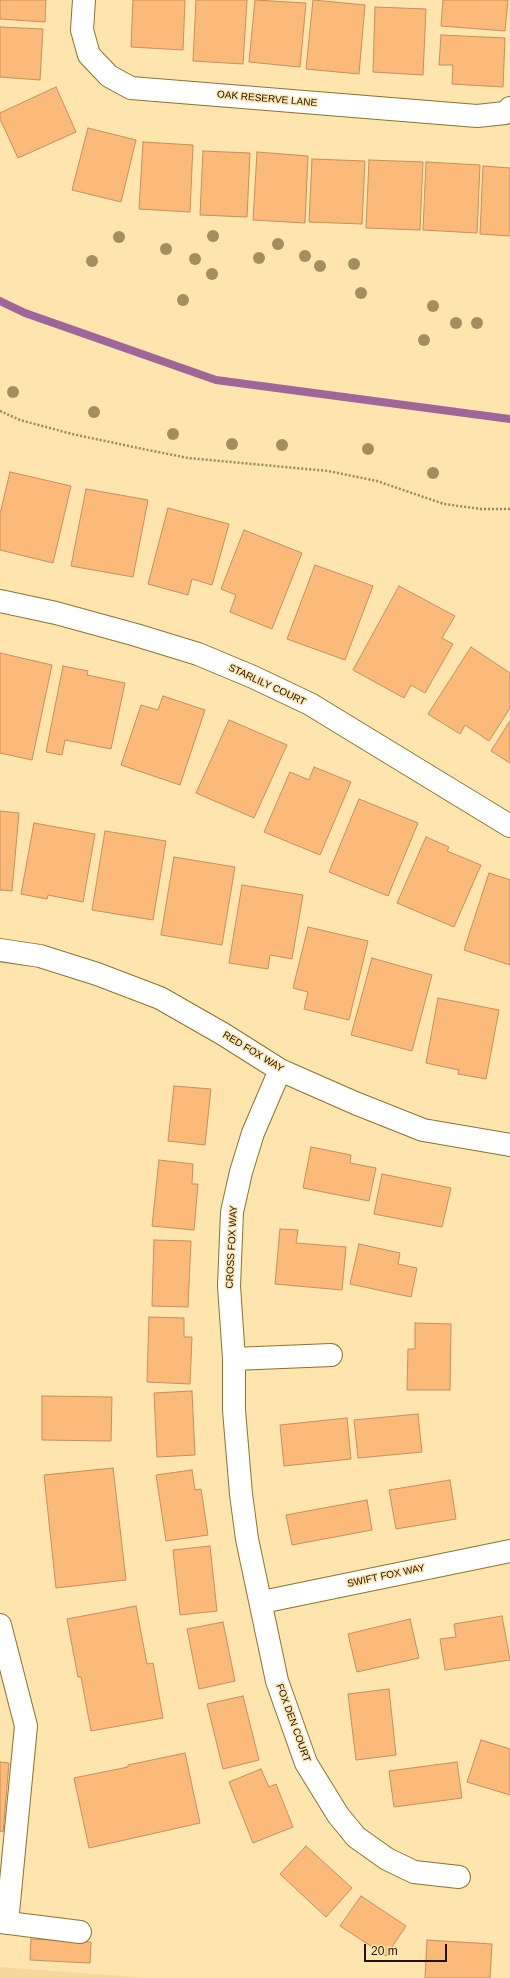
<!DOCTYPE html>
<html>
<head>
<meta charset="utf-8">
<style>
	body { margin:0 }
	#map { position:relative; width:510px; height:1978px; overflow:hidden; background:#fee4ad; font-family:Arial,sans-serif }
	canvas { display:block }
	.scale { position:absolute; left:364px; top:1944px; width:83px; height:18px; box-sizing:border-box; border:2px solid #1f1300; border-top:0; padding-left:5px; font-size:12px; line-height:14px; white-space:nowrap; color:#1f1300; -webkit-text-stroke:3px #fee4ad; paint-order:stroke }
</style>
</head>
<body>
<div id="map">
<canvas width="510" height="1978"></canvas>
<div class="scale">20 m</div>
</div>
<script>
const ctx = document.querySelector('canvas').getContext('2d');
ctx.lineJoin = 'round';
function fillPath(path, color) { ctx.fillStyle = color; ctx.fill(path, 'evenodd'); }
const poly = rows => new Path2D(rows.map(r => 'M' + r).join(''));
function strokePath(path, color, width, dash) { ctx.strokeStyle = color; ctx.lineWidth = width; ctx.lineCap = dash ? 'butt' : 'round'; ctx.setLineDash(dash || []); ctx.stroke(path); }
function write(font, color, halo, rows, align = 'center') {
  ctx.font = font + ' Arial,sans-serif'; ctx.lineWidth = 3; ctx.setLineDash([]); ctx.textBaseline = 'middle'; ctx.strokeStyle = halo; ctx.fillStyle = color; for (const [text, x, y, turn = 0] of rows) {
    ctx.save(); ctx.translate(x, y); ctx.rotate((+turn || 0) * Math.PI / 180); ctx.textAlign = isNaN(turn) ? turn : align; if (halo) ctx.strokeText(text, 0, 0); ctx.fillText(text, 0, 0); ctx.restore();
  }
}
const built = poly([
	[0,1967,149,1978,0,1978]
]);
const stream = poly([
	[0,301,25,313,216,380,510,419]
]);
const building = poly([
	[0,0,46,0,45,22,0,19,0,0],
	[133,0,185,0,183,50,131,47,133,0],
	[196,0,247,0,243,64,193,61,196,0],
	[255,0,306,3,300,67,249,62,255,0],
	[313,0,365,5,359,74,306,69,313,0],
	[443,0,508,0,505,31,441,26,443,0],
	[375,7,426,9,423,75,373,72,375,7],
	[0,27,43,29,40,80,0,77,0,27],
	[441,35,505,38,503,87,452,84,453,65,439,65,441,35],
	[56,87,76,132,18,158,0,119,0,113,56,87],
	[88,128,136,140,121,202,72,190,88,128],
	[143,142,193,145,190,212,139,209,143,142],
	[203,151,250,153,247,217,200,215,203,151],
	[257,152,308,156,305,223,253,220,257,152],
	[312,159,365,161,362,224,309,222,312,159],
	[369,160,423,162,420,230,366,228,369,160],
	[426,162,480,165,477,233,423,230,426,162],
	[483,166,510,168,510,236,480,234,483,166],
	[10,472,71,486,53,563,0,550,0,514,10,472],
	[86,489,148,500,133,577,71,566,86,489],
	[168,508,229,524,212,585,192,579,188,595,148,584,168,508],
	[244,530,302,553,272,629,230,612,236,595,221,589,244,530],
	[315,565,373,586,345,660,287,639,315,565],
	[399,586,455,616,442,638,453,644,425,693,411,685,404,698,353,670,399,586],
	[471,647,510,673,510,708,489,741,465,725,460,734,428,714,471,647],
	[0,653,52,665,32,760,0,753,0,653],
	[63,666,88,671,87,675,125,683,111,749,65,740,62,755,46,752,63,666],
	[163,696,205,710,180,785,121,765,141,705,158,710,163,696],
	[229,720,287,745,254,818,196,793,229,720],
	[510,721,510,763,491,751,510,721],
	[314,767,351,782,320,855,264,832,290,772,309,780,314,767],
	[359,799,418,823,388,896,329,872,359,799],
	[0,811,19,813,12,891,0,890,0,811],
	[34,823,95,834,83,902,48,895,47,899,21,894,34,823],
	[105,831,166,841,153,920,92,910,105,831],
	[426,837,449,847,447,851,481,865,454,927,397,903,426,837],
	[174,857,235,867,222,945,161,935,174,857],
	[489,873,510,880,510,965,464,950,489,873],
	[242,885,303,895,292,959,270,955,268,969,229,963,242,885],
	[308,927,368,941,349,1020,304,1009,308,992,293,988,308,927],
	[372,958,432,975,412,1051,351,1035,372,958],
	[438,998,499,1010,486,1079,458,1074,459,1070,426,1063,438,998],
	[174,1086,211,1089,205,1145,168,1141,174,1086],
	[311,1147,351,1155,350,1163,376,1168,369,1201,303,1188,311,1147],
	[159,1160,193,1164,192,1184,198,1184,194,1230,152,1226,159,1160],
	[382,1174,451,1188,442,1227,374,1214,382,1174],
	[280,1229,298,1230,296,1243,346,1247,342,1290,275,1284,280,1229],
	[154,1240,191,1241,188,1307,152,1306,154,1240],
	[359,1244,400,1253,398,1264,417,1268,411,1297,350,1284,359,1244],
	[149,1317,184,1318,184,1337,192,1337,190,1384,147,1382,149,1317],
	[415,1323,451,1324,450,1390,407,1390,408,1349,415,1349,415,1323],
	[192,1391,195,1455,157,1457,154,1393,192,1391],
	[42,1396,112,1397,111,1441,42,1440,42,1396],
	[418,1414,422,1452,358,1458,354,1420,418,1414],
	[347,1418,351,1459,284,1466,280,1425,347,1418],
	[113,1468,126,1580,56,1588,44,1475,113,1468],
	[192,1470,195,1490,201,1489,208,1535,166,1541,156,1475,192,1470],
	[450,1480,456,1519,396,1529,389,1490,450,1480],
	[367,1500,372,1530,292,1545,286,1515,367,1500],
	[210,1546,217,1611,180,1615,173,1550,210,1546],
	[136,1606,147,1664,153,1663,163,1718,91,1731,81,1677,78,1677,67,1619,136,1606],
	[502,1616,510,1660,445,1670,440,1639,456,1637,454,1624,502,1616],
	[410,1619,419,1658,357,1672,348,1634,410,1619],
	[223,1622,235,1681,199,1689,187,1629,223,1622],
	[389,1689,396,1755,356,1760,348,1694,389,1689],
	[243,1696,259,1760,223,1769,207,1704,243,1696],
	[481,1740,510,1749,510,1795,467,1782,481,1740],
	[185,1753,200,1823,89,1848,74,1778,128,1767,128,1765,185,1753],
	[0,1762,9,1763,3,1832,0,1831,0,1762],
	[457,1762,462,1798,394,1807,389,1771,457,1762],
	[261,1769,269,1787,276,1784,293,1827,253,1843,229,1782,261,1769],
	[306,1846,352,1888,326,1917,280,1874,306,1846],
	[361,1896,406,1926,386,1956,340,1926,361,1896],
	[31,1939,91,1942,90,1963,30,1960,31,1939],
	[427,1940,492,1944,490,1978,425,1978,427,1940]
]);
const path = poly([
	[0,411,20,420,72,434,143,449,188,458,328,471,377,481,444,504,481,509,510,509]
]);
const minor = poly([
	[84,0,82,30,89,55,109,76,131,88,477,116,505,113,510,108],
	[0,601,56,613,136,635,198,654,253,677,310,704,510,826],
	[0,950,40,956,97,974,160,998,223,1034,280,1070,355,1103,423,1130,510,1145],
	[280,1070,253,1133,241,1172,232,1212,229,1286,234,1359,234,1410,241,1494,247,1539,277,1681,306,1763,338,1815,356,1837,387,1859,414,1872,459,1877],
	[234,1359,331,1355],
	[262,1602,510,1551],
	[0,1625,26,1726,7,1923],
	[0,1922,80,1932]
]);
const trees = [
	[213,236],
	[119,237],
	[278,244],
	[166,249],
	[305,256],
	[259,258],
	[195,259],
	[92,261],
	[354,264],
	[320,266],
	[212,274],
	[361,293],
	[183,300],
	[433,306],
	[456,323],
	[477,323],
	[424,340],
	[13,392],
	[94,412],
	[173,434],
	[232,444],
	[282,445],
	[368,449],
	[433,473]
];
const streetNames = [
	["OAK RESERVE LANE",267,99,5],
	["STARLILY COURT",267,685,25],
	["RED FOX WAY",253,1052,31],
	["CROSS FOX WAY",232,1247,-87],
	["SWIFT FOX WAY",386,1576,-12],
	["FOX DEN COURT",293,1723,70]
];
fillPath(built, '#f5d89c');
strokePath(stream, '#9f6699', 8);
fillPath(building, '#fbba7a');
strokePath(building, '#c5905c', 1);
strokePath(minor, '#90722c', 24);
strokePath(path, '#9c8861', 2.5, [2, 2]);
strokePath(minor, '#fff', 22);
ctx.fillStyle = '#a58e5d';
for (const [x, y] of trees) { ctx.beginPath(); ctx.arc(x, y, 6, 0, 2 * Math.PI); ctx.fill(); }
write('10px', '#1f1300', '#fee4ad', streetNames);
</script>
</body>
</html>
